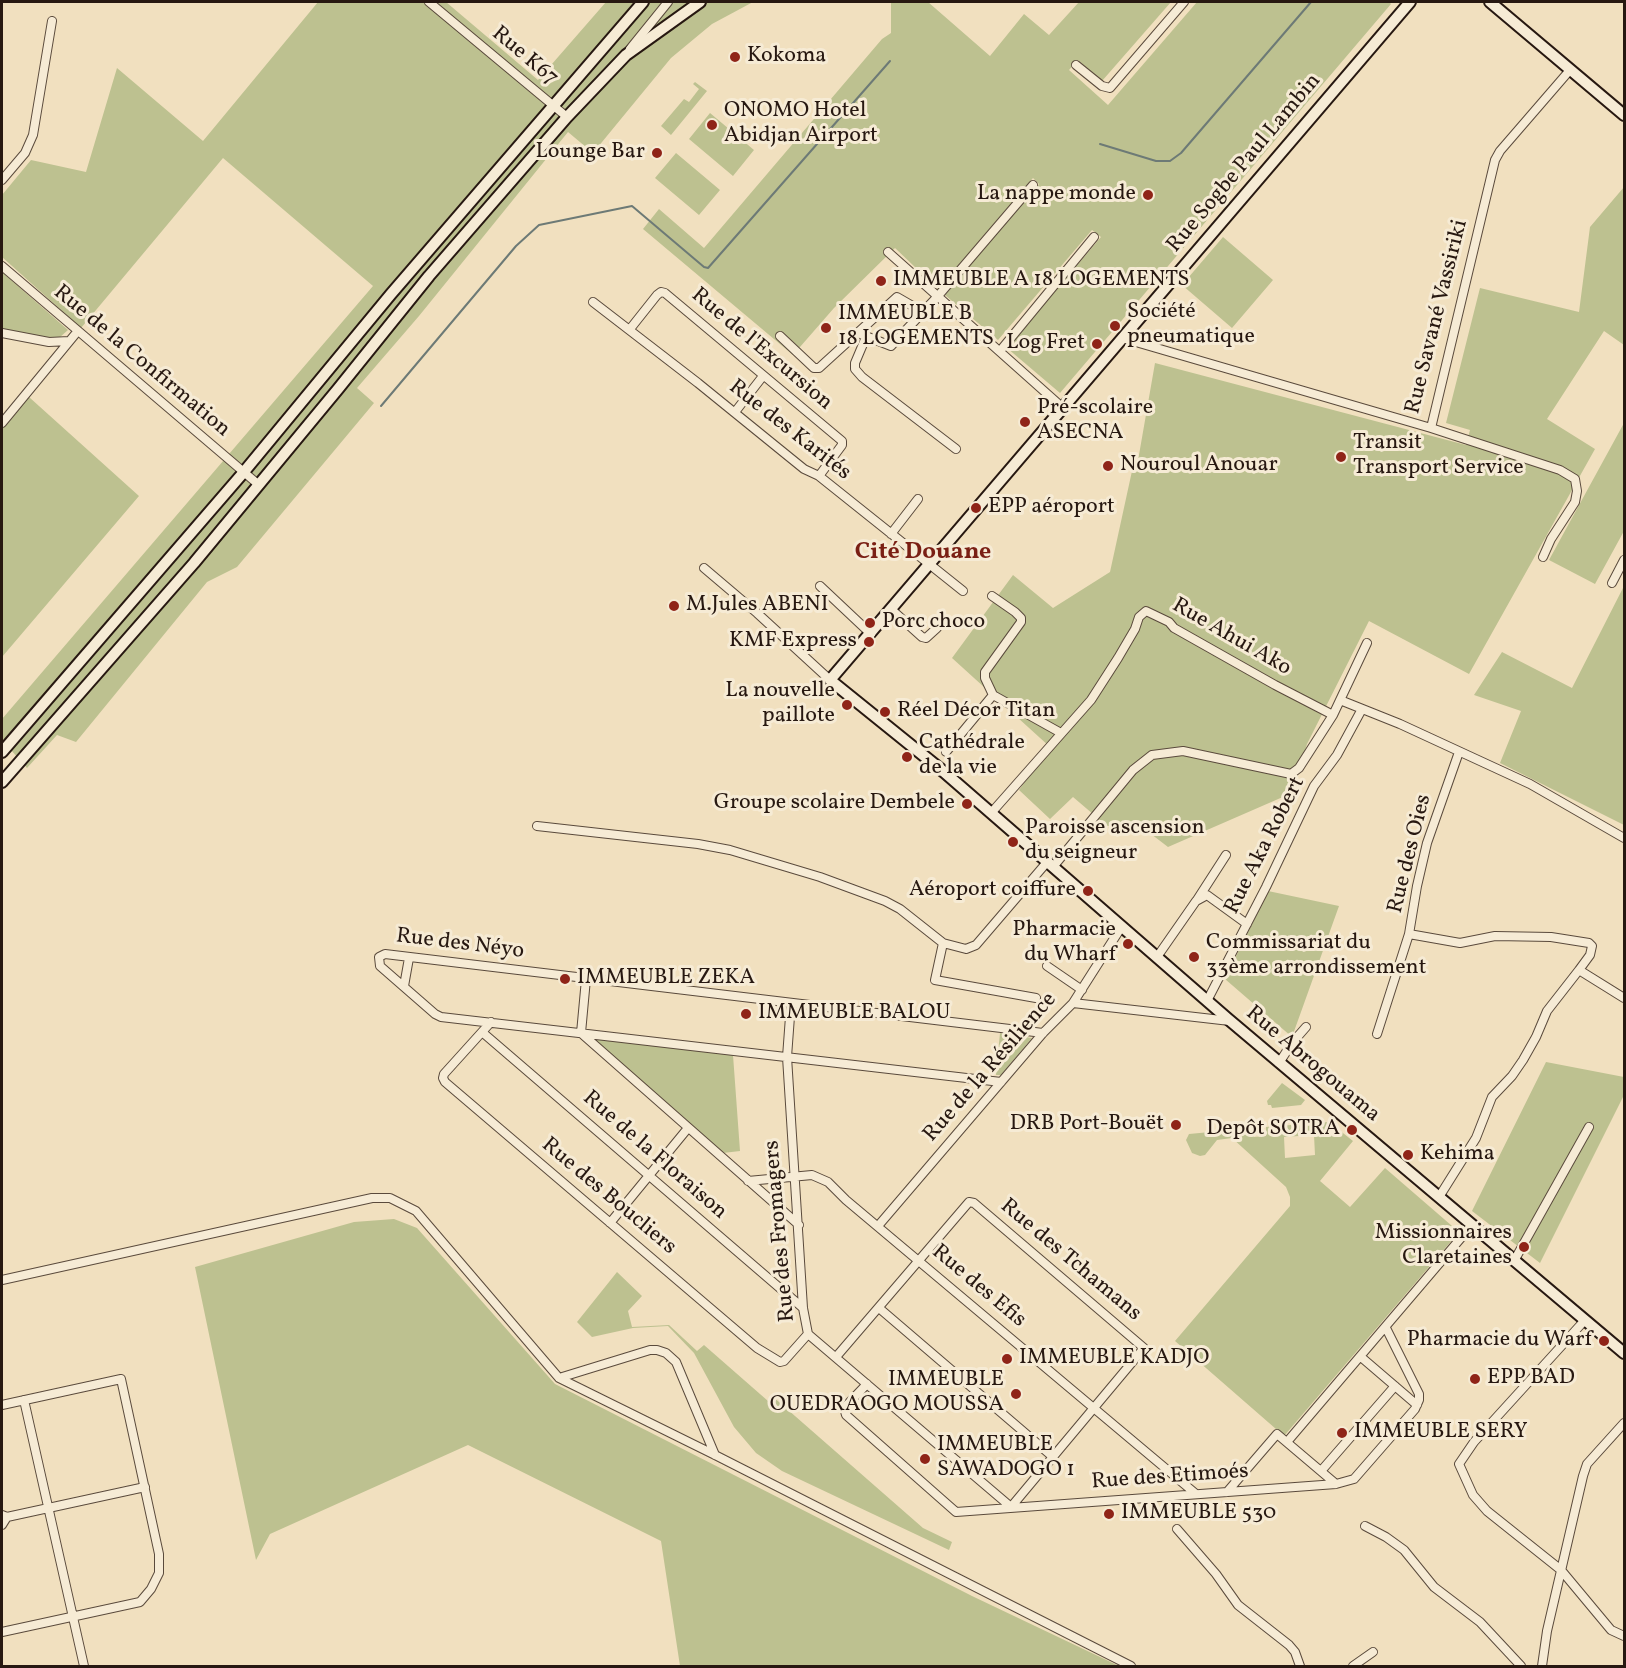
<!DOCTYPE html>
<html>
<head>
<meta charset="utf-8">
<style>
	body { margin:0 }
	#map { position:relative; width:1626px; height:1668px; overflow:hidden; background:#f1e0bf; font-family:Vollkorn,serif }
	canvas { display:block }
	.frame { position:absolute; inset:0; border:3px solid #271811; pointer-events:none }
</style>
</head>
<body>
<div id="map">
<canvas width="1626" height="1668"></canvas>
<div class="frame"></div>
</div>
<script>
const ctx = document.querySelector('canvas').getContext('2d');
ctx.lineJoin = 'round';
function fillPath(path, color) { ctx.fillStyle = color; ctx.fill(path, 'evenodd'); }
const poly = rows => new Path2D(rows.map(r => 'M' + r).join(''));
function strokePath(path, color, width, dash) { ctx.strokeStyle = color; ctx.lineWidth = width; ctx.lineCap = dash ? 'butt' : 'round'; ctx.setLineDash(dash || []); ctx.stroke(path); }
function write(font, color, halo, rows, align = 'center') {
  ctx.font = font + ' Vollkorn,serif'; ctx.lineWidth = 6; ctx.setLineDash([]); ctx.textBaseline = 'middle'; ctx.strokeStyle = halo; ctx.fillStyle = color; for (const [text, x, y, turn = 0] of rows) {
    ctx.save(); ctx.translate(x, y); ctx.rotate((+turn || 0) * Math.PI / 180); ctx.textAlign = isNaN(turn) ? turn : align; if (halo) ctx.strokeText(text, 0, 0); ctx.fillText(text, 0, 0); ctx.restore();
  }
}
const green = poly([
	[318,2,446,2,538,80,606,2,753,2,712,24,671,58,593,153,568,132,419,316,357,388,374,403,237,567,207,582,76,742,57,735,27,768,2,740,2,719,373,286,223,158,81,328,2,257,2,195,31,160,86,172,117,68,203,141],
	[891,2,928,2,990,56,1024,14,1049,35,1079,2,1171,2,1102,81,1078,60,1069,70,1108,105,1197,2,1389,2,1391,4,1060,393,1007,348,1101,237,1092,230,998,340,945,295,1039,184,1033,178,938,289,895,248,834,308,793,355,643,229,659,209,704,248,882,39,891,33],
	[695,82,707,91,671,135,661,126,684,99,689,102,699,89,693,84],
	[710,113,754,150,733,176,689,139],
	[676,153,720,190,699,215,655,178],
	[1624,187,1624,345,1604,331,1547,419,1595,449,1469,674,1369,621,1307,744,1292,793,1168,847,1138,824,1107,826,1073,797,1050,819,1019,790,1050,747,952,658,1013,575,1053,608,1110,572,1132,471,1136,472,1155,363,1466,445,1470,430,1446,423,1480,288,1579,312,1590,227],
	[1223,237,1273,280,1232,328,1182,285],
	[2,272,68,330,59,338,50,339,2,330],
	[29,397,139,496,2,657,2,429],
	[1624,423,1624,531,1595,584,1549,560],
	[1624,586,1624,825,1500,763,1521,711,1474,695,1502,652,1572,688],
	[1268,891,1339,906,1292,1037,1225,979],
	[1000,1033,1032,1038,1001,1075,996,1075],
	[589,1037,733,1055,740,1151,723,1153],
	[1546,1062,1624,1077,1624,1095,1540,1263,1472,1211],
	[1282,1083,1305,1100,1301,1105,1272,1108,1271,1105,1268,1105,1267,1101],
	[1329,1122,1353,1141,1320,1181,1350,1207,1385,1168,1459,1232,1284,1436,1175,1341,1290,1206,1290,1197,1286,1187,1232,1138,1217,1140,1205,1155,1200,1156,1192,1153,1186,1140,1189,1134,1253,1128,1254,1137,1266,1136,1266,1127],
	[1314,1135,1315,1155,1285,1158,1284,1137],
	[394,1219,417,1228,555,1384,972,1596,1119,1666,680,1666,661,1541,468,1445,270,1534,256,1560,195,1267,354,1222],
	[617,1272,642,1296,628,1311,632,1327,669,1325,697,1351,704,1345,768,1401,771,1395,923,1528,952,1542,949,1550,782,1471,756,1453,734,1427,694,1353,668,1326,633,1328,592,1337,577,1322]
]);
const stream = poly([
	[1100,144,1156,161,1170,161,1181,153,1311,2],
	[381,406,516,246,539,225,632,206,704,267,708,268,890,61]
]);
const street = poly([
	[429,2,567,117],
	[630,49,668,2],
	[1076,65,1102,86,1110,88,1184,2],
	[2,180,25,153,33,135,52,21],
	[888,252,1063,408],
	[2,266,259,485],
	[593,302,698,383,804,469,819,476,963,591],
	[630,329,657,295,661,292,665,293,842,441,842,445,819,476],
	[2,333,49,342,69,341],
	[858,333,891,346,938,296,1033,185],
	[780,336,814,368,819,368,897,297,923,312],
	[866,337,855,363,855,369,862,377,956,449],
	[1122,338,1431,428,1495,160,1500,151,1570,70],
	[1000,351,1094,237],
	[735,412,763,376],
	[2,423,77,332],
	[1431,428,1560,470,1575,479,1577,491,1575,502,1551,539,1543,557],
	[891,534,918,499],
	[704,568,757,613,830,680],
	[1612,583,1624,560],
	[820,586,871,634],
	[992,596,1015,612,1021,618,1021,622,985,672,985,678,993,695],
	[892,610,922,637,926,638,937,628],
	[1340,700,1400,724,1530,784,1624,838],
	[946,752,993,695,1061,733],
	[992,812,1091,700,1118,658,1135,629,1139,617,1146,611,1169,622,1174,628,1275,685,1333,715],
	[537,826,698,844,730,850,820,877,885,901,900,909,943,943,966,949,976,945,1048,861],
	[1053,867,1133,770,1152,755,1183,751,1291,774,1299,768,1333,715,1367,643],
	[1197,900,1226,855],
	[1409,934,1460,943,1495,936,1551,937,1589,943,1592,946,1590,955,1579,970,1624,998],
	[943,943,935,980,1036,998],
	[1157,957,1196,901,1207,895,1247,924],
	[1047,966,1082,990],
	[586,979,581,1033,799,1225],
	[404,986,409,958],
	[1207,1001,1266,887,1314,786,1337,755,1362,709],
	[791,1003,787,1057,803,1308,808,1334,1011,1507,1144,1348,974,1203,969,1202,836,1357],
	[1073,1003,1230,1021],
	[491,1022,444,1074,443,1078,445,1082,757,1348,780,1362,784,1361,808,1334],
	[482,1032,803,1308],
	[1377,1034,1409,934,1417,886,1427,843,1459,752],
	[1279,1063,1292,1043,1306,1027],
	[1001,1082,441,1017,435,1014,380,966,379,957,385,954,1043,1033],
	[748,1181,812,1175,828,1182,846,1200,1196,1494],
	[1439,1197,1476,1138,1492,1097,1512,1076,1523,1060,1536,1037,1547,1011,1579,970],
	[610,1223,688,1128],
	[878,1226,1043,1033,1073,1003,1122,926],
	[1514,1261,1589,1127],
	[2,1280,372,1198,390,1198,416,1211,559,1378,715,1455,1131,1666],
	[879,1308,1053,1457],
	[1585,1320,1474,1442,1459,1464,1473,1495,1487,1511,1561,1570,1611,1630,1624,1636],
	[1361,1357,1417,1405],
	[559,1378,650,1350,657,1350,666,1353,676,1362,715,1455],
	[867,1384,844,1408,846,1415,956,1512,1336,1484,1354,1479,1415,1409,1419,1400,1419,1394,1386,1328],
	[24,1400,84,1666],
	[2,1405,121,1379,159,1554,159,1573,151,1589,140,1602,2,1632],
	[1287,1442,1472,1225],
	[1321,1471,1395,1386],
	[1227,1492,1277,1434,1336,1484],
	[2,1515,7,1517,2,1525],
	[7,1517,145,1487],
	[1365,1526,1386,1537,1404,1550,1434,1587,1480,1622,1521,1666],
	[1177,1529,1216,1574,1238,1605,1289,1645,1295,1652,1300,1666],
	[1353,1666,1373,1652],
	[1542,1666,1547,1631,1583,1476,1587,1464,1624,1423]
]);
const secondary = poly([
	[1410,2,830,680,944,772,1228,1019,1624,1353],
	[1490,2,1624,115],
	[2,752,243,473,391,294,643,2],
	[2,782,194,563,338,389,429,276,567,117,626,55,700,2]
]);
const markers = [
	[735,57,6,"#8f2418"],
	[712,125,6,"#8f2418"],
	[657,153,6,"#8f2418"],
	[1148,195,6,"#8f2418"],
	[881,281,6,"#8f2418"],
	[1115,326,6,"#8f2418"],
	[826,328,6,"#8f2418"],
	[1097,344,6,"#8f2418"],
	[1025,422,6,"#8f2418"],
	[1341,457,6,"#8f2418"],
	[1108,466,6,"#8f2418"],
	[976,508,6,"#8f2418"],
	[674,606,6,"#8f2418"],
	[870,623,6,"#8f2418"],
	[869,642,6,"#8f2418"],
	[847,705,6,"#8f2418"],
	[885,712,6,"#8f2418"],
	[907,757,6,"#8f2418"],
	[967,804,6,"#8f2418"],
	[1013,842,6,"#8f2418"],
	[1088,891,6,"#8f2418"],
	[1128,944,6,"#8f2418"],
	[1194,957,6,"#8f2418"],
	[565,979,6,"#8f2418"],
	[746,1014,6,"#8f2418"],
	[1176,1125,6,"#8f2418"],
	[1352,1130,6,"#8f2418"],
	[1408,1155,6,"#8f2418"],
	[1524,1247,6,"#8f2418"],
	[1604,1341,6,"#8f2418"],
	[1007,1359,6,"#8f2418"],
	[1475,1379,6,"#8f2418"],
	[1016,1394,6,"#8f2418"],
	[1342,1433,6,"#8f2418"],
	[925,1459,6,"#8f2418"],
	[1109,1514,6,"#8f2418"]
];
const streetNames = [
	["Rue K67",524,57,40],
	["Rue Sogbe Paul Lambin",1245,164,-50],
	["Rue Savané Vassiriki",1438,317,-76],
	["Rue de l'Excursion",761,350,40],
	["Rue de la Confirmation",141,362,40],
	["Rue des Karités",789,431,38],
	["Rue Ahui Ako",1231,638,30],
	["Rue Aka Robert",1266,846,-63],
	["Rue des Oies",1411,854,-76],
	["Rue des Néyo",460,945,7],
	["Rue Abrogouama",1312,1065,40],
	["Rue de la Résilience",991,1068,-49],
	["Rue de la Floraison",654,1156,41],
	["Rue des Boucliers",608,1197,40],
	["Rue des Fromagers",781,1231,-95],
	["Rue des Tchamans",1070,1261,40],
	["Rue des Efis",978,1287,40],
	["Rue des Etimoés",1170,1478,-4]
];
const poiNames = [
	["Kokoma",747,57],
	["ONOMO Hotel",724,112],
	["Abidjan Airport",724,137],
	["Lounge Bar",645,153,"right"],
	["La nappe monde",1136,195,"right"],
	["IMMEUBLE A 18 LOGEMENTS",893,281],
	["Société",1127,313],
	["pneumatique",1127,338],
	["IMMEUBLE B",838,315],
	["18 LOGEMENTS",838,340],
	["Log Fret",1085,344,"right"],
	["Pré-scolaire",1037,409],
	["ASECNA",1037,434],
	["Transit",1353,444],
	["Transport Service",1353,469],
	["Nouroul Anouar",1120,466],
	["EPP aéroport",988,508],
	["M.Jules ABENI",686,606],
	["Porc choco",882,623],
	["KMF Express",857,642,"right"],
	["La nouvelle",835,692,"right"],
	["paillote",835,717,"right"],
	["Réel Décor Titan",897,712],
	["Cathédrale",919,744],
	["de la vie",919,769],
	["Groupe scolaire Dembele",955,804,"right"],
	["Paroisse ascension",1025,829],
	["du seigneur",1025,854],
	["Aéroport coiffure",1076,891,"right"],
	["Pharmacie",1116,931,"right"],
	["du Wharf",1116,956,"right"],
	["Commissariat du",1206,944],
	["33ème arrondissement",1206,969],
	["IMMEUBLE ZEKA",577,979],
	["IMMEUBLE BALOU",758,1014],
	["DRB Port-Bouët",1164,1125,"right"],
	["Depôt SOTRA",1340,1130,"right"],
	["Kehima",1420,1155],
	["Missionnaires",1512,1234,"right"],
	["Claretaines",1512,1259,"right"],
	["Pharmacie du Warf",1592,1341,"right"],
	["IMMEUBLE KADJO",1019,1359],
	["EPP BAD",1487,1379],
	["IMMEUBLE",1004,1381,"right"],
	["OUEDRAOGO MOUSSA",1004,1406,"right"],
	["IMMEUBLE SERY",1354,1433],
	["IMMEUBLE",937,1446],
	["SAWADOGO 1",937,1471],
	["IMMEUBLE 530",1121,1514]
];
const neighbourhoodNames = [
	["Cité Douane",923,554]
];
fillPath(green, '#bdc190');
strokePath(stream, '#6d7a76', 2);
strokePath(street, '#5a4a3c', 10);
strokePath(secondary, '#271811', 14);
strokePath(street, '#f6ebd5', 8);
strokePath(secondary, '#f6ebd5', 10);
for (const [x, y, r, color] of markers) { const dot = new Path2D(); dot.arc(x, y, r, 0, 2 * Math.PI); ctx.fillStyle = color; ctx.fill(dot); strokePath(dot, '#f6ebd5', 2); }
write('22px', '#271811', '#f6ebd5', streetNames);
write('22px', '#271811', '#f6ebd5', poiNames, 'left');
write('bold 24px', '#7a1f14', '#f6ebd5', neighbourhoodNames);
</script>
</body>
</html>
